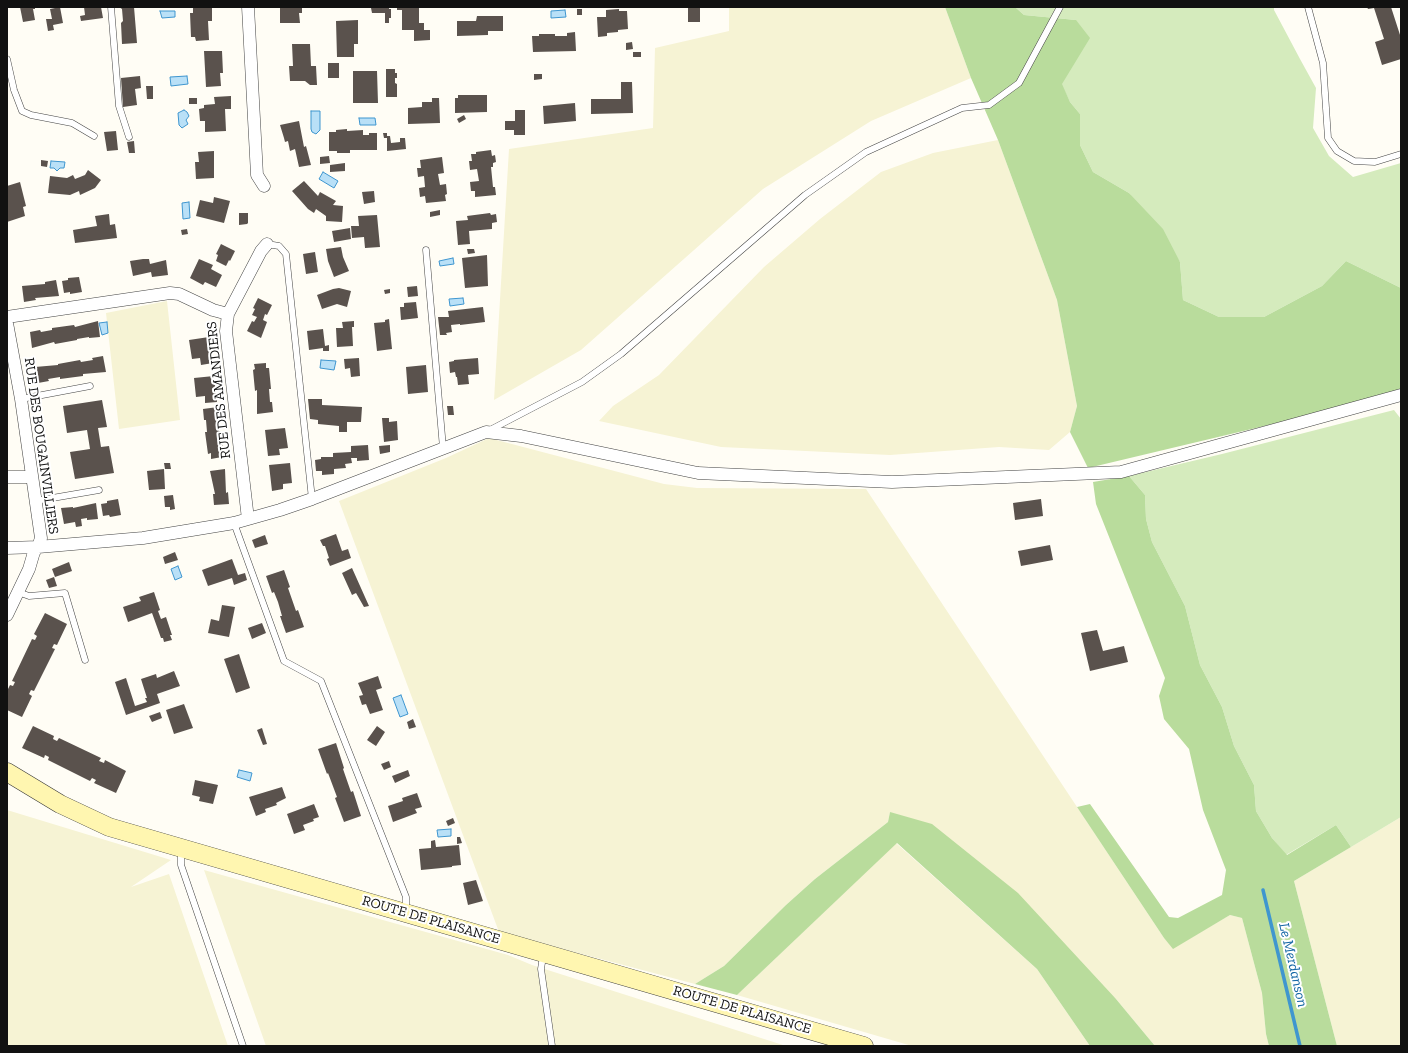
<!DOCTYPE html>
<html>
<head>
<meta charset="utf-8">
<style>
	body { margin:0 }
	#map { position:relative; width:1408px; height:1053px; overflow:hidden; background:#fffdf5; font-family:"Zilla Slab",serif }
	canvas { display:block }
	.frame { position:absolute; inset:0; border:8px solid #111; pointer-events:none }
</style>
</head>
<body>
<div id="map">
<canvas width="1408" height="1053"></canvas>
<div class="frame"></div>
</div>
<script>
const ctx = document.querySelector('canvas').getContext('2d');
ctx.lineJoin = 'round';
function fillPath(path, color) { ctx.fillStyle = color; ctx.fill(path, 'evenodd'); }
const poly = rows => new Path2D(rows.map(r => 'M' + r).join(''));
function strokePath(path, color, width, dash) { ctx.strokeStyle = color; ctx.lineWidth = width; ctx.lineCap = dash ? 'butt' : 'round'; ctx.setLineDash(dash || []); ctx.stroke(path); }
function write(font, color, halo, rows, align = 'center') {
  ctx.font = font + ' "Zilla Slab",serif'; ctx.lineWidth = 4; ctx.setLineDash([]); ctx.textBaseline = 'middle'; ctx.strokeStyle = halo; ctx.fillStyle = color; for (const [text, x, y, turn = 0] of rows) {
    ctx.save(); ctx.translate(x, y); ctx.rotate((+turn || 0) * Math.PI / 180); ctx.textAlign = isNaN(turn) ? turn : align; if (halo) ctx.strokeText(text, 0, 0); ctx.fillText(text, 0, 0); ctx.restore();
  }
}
const farmland = poly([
	[729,7,945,7,971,78,871,121,763,189,581,350,494,400,509,149,653,128,655,48,729,31],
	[998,140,1057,300,1077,406,1070,432,1049,450,999,447,890,455,721,447,599,421,613,406,659,375,764,267,820,219,881,172,933,153],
	[167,301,180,420,119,429,106,313],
	[489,438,664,484,697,488,866,489,1164,938,1173,948,1230,915,1242,918,1262,993,1266,1034,1269,1046,1155,1046,1116,999,890,812,888,822,815,879,786,905,724,966,695,984,499,932,339,501,446,458],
	[7,810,171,860,131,887,169,874,228,1046,7,1046],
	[1401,817,1401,1046,1337,1046,1294,881],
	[896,843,1037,969,1090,1046,912,1046,737,995],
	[204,870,508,955,532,965,786,1046,266,1046]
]);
const green = poly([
	[1015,7,1274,7,1274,10,1300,59,1316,88,1313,128,1329,156,1353,177,1401,163,1401,288,1346,261,1322,286,1264,317,1219,317,1183,300,1180,262,1129,193,1093,172,1080,145,1080,114,1070,102,1061,84,1076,20,1024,15],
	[1394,410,1401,419,1401,817,1351,847,1336,825,1286,855,1272,838,1256,811,1254,785,1234,746,1222,707,1200,665,1185,606,1152,542,1146,519,1145,495,1129,476,1222,454]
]);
const forest = poly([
	[945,7,1015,7,1024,15,1076,20,1090,38,1062,84,1070,102,1080,114,1080,145,1093,172,1129,193,1163,229,1180,262,1183,300,1219,317,1264,317,1322,286,1346,261,1401,288,1401,395,1365,402,1088,468,1070,432,1077,406,1057,300,998,140,971,78],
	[1129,476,1145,495,1146,519,1152,542,1185,606,1200,665,1222,707,1234,746,1254,785,1256,811,1272,838,1287,855,1336,825,1351,847,1294,881,1337,1046,1269,1046,1266,1034,1262,993,1242,918,1230,915,1173,949,1164,938,1077,807,1090,804,1169,917,1178,918,1222,895,1226,870,1203,810,1189,749,1164,719,1159,696,1165,678,1096,504,1093,482],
	[890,812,932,824,1018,893,1116,999,1155,1046,1090,1046,1037,969,897,843,737,995,695,984,724,966,786,905,815,879,888,822]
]);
const water = poly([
	[565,10,566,17,551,18,551,11,565,10],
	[160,11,175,11,175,17,162,18,160,11],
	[187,76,188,84,171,86,170,77,187,76],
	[184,110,187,112,189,116,186,120,188,124,182,128,179,125,178,113,184,110],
	[311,111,320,111,320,130,316,134,312,132,311,129,311,111],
	[359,118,375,118,376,125,360,125,359,118],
	[51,161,65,162,64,168,60,168,57,171,54,168,50,168,51,161],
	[323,172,338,181,334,188,319,179,323,172],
	[189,202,190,218,183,219,182,203,189,202],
	[453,258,454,264,440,266,439,261,453,258],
	[463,298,464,304,450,306,449,299,463,298],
	[107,322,108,333,102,335,99,323,107,322],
	[321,360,336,361,334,370,320,368,321,360],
	[178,566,182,577,175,580,171,569,178,566],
	[401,695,408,714,400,717,393,698,401,695],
	[239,770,252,773,250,781,237,777,239,770],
	[451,829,451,836,438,837,437,830,451,829]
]);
const stream = poly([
	[1263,890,1300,1046]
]);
const building = poly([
	[20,7,35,7,35,9,33,9,35,20,23,22],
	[60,7,63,23,53,25,54,30,48,31,46,19,52,19,50,9],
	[84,7,101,7,103,18,81,21,80,16,85,15],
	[119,7,134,7,137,43,122,44,121,23,123,21,122,9],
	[280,7,302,7,302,13,299,13,300,23,280,23],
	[385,7,389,7,389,9,391,9,391,18,389,18,389,23,385,23,385,13,372,13,371,8],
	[397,7,419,7,419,23,424,23,424,30,430,30,430,40,414,41,414,30,402,30,402,10,397,10],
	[688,7,700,7,700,22,688,22],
	[1367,7,1391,7,1401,38,1401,59,1382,65,1375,42,1384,39,1374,8,1368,9],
	[193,8,212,8,212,21,208,21,209,40,196,41,195,37,191,37,190,13,193,13],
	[577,9,582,9,582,15,577,15],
	[619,9,619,11,627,11,628,29,618,30,618,32,607,33,607,36,598,37,597,17,606,17,606,10],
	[477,16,503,16,503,31,488,31,488,35,457,36,457,21,476,21],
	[358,20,358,44,354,44,354,57,337,57,336,21],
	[575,32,576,51,533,52,532,36,539,36,539,34,555,34,555,36,567,36,567,33],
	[632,42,633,49,626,50,626,43],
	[292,44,310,44,311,66,316,66,317,85,310,85,305,81,290,81,289,66,293,66],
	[204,51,222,51,223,73,220,73,221,86,206,87],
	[633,52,641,52,641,57,633,57],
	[328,63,339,63,339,78,328,78],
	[386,69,395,69,395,73,397,73,397,78,395,78,395,83,397,84,397,97,386,97],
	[353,71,377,71,378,103,353,103],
	[534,74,542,74,542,79,534,80],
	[140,76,141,88,135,89,137,105,123,107,121,78],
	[621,82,632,82,633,113,591,114,591,99,621,99],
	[146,86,153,86,153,99,147,99],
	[458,95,487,95,487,112,455,113,455,98,458,98],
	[231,96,231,109,225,109,226,131,205,132,205,121,200,121,199,109,204,108,204,105,215,104,214,97],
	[189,98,197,98,197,104,189,104],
	[432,98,439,98,440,123,408,124,408,108,422,107,422,102,432,102],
	[575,103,576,121,544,124,543,106],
	[515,110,525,110,525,135,514,135,514,130,505,130,505,121,515,121],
	[464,115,466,119,459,123,457,119],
	[299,121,304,147,306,146,311,165,299,167,295,149,290,151,288,141,285,142,284,138,280,125],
	[347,129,347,131,363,130,363,135,369,135,369,133,377,133,377,150,350,150,350,153,337,153,337,151,329,151,329,132,336,132,336,130],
	[116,131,118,150,107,151,104,132],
	[383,133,387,133,387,136,390,136,391,143,400,142,400,138,405,138,406,149,387,151,387,138,384,138],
	[134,141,135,153,129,153,127,142],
	[491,150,492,156,495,155,496,162,493,163,493,167,491,167,493,187,495,187,496,195,475,197,475,191,471,191,470,182,479,181,477,169,470,170,469,161,472,161,471,154,476,154,476,152],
	[214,151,214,178,196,179,195,162,199,162,198,152],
	[329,156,330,163,320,164,320,157],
	[442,157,444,173,438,174,440,185,446,184,447,194,445,195,446,201,426,203,425,196,420,197,419,188,425,187,424,176,418,177,417,168,421,168,420,160],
	[41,160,48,161,47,167,41,166],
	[345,163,345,171,330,172,330,165],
	[88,170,101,180,95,188,80,195,79,191,70,195,48,193,50,176,67,178,73,175,75,179,85,175],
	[304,181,318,196,320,192,336,201,333,205,343,206,342,222,326,221,326,216,316,209,314,213,308,209,292,191],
	[20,182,26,206,23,207,25,216,7,222,7,186],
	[374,191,375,202,364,204,362,192],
	[214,197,230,201,224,223,196,216,200,200,213,203],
	[440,210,440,215,430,217,430,212],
	[239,213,248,213,248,223,247,224,239,225],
	[490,213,491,215,496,214,497,222,492,223,492,229,469,231,470,244,458,245,456,221,468,220,467,216],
	[109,214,110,225,115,224,117,238,75,243,73,230,97,226,95,216],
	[377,215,380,247,365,248,364,237,352,238,351,226,359,226,358,216],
	[350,228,351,239,334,242,332,231],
	[187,229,188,234,182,235,181,230],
	[221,244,235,251,230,261,229,260,226,266,216,261,218,255,216,254],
	[341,247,343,257,349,271,334,277,328,261,326,249],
	[467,249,474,249,475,253,468,254],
	[315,252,318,272,306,274,303,254],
	[487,255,488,286,465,288,462,258],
	[143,259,149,259,150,264,166,260,168,275,152,277,151,272,133,276,130,261],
	[199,259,213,265,211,269,222,275,216,287,205,282,203,285,190,278],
	[79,277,82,292,70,294,70,292,64,293,62,281,68,280,68,278],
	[56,280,59,296,35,298,36,300,24,302,22,286,45,284,45,282],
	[417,286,418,296,408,297,407,287],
	[339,288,351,291,347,307,337,304,322,309,317,295,333,289],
	[390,289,390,293,385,294,384,290],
	[258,298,272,305,267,315,265,314,263,320,267,322,261,338,247,331,252,321,254,322,257,317,252,315,255,309,253,308],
	[416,302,418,318,401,320,400,307,404,307,404,303],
	[483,307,485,322,460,325,460,324,451,325,452,332,446,333,447,335,440,335,438,317,449,317,448,311],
	[389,319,392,349,377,351,374,323,385,322,385,320],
	[98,321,100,337,89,338,89,337,77,339,77,340,55,344,54,342,32,348,30,332,40,330,41,332,52,330,52,328,74,325,75,327],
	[354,321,354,327,352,327,353,346,337,347,336,328,343,328,342,322],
	[323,329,325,346,329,345,329,351,323,351,323,348,309,350,307,331],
	[209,337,213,363,201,365,200,358,192,359,189,340],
	[103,356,106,372,83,374,83,376,60,379,60,377,48,379,49,381,38,383,35,367,58,365,58,364,80,360,81,362,93,360,92,358],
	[359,358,360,376,351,377,350,368,345,369,344,359],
	[478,358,479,374,468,375,469,384,458,385,457,377,456,377,455,372,450,373,449,362,454,361,454,360],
	[266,363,266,368,269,368,271,389,269,389,270,402,272,402,273,412,257,414,257,390,255,391,253,370,255,369,254,364],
	[426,365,428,392,408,394,406,367],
	[214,376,217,402,205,403,205,396,196,397,194,378],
	[308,399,322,399,322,405,362,407,361,422,347,422,347,432,339,432,339,426,318,424,318,420,310,419],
	[102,400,107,427,98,428,101,447,109,446,114,473,75,479,70,452,90,449,87,430,67,433,63,406],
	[447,406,453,406,454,415,448,415],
	[218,407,220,418,218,418,219,431,221,431,223,452,222,452,222,457,211,459,211,453,208,454,205,432,207,432,206,420,204,420,203,409],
	[382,418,389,418,389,422,397,421,398,440,384,442],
	[285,428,288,448,279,449,280,455,268,456,265,430],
	[368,445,369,460,357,461,357,458,351,458,352,463,345,464,346,468,334,469,334,474,322,475,322,471,316,471,315,460,321,459,321,457,333,457,333,453,351,452,351,446],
	[390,445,390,452,380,454,379,446],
	[164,463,170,463,171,469,165,469],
	[290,463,292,483,283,484,283,489,272,491,269,465],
	[164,469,165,489,149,490,147,471],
	[225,469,226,493,228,492,229,504,214,505,213,494,215,494,210,471],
	[173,495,175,509,170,510,170,507,165,507,164,496],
	[118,499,121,515,110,517,109,515,103,516,101,504,107,503,107,501],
	[1041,499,1043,516,1015,520,1013,503],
	[96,503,98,519,87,520,87,518,81,519,82,526,76,527,75,522,64,524,61,508,73,507,73,508],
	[336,534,342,551,348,549,351,558,330,566,327,559,329,558,325,546,323,546,320,540],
	[265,535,268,544,255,548,252,540],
	[1050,545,1053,560,1021,566,1018,551],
	[175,552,178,560,165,564,163,557],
	[232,559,238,575,245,573,247,580,234,585,232,578,208,586,202,570],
	[69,562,72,571,55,577,52,569],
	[352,568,369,606,364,607,356,593,352,595,342,573],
	[284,570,290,587,288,588,296,611,298,610,304,627,286,633,280,616,282,616,278,602,274,592,272,593,266,576],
	[54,577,57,586,49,588,46,580],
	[154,592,160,610,158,611,161,619,166,617,172,635,170,635,172,640,164,642,163,638,161,638,152,613,128,622,123,607,141,601,139,597],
	[222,605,235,607,229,637,208,633,211,619,219,621],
	[45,613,67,624,57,645,54,644,52,648,55,649,34,691,31,690,29,694,32,696,22,717,7,710,7,691,10,685,13,686,15,682,12,681,32,639,35,640,37,636,34,634],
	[262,623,266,633,252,639,248,628],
	[1097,630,1103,651,1124,646,1128,662,1090,671,1081,633],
	[239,654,250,688,236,693,224,659],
	[174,671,180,686,157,694,160,703,126,715,115,682,126,678,135,706,147,702,145,698,147,698,141,679,156,674,157,678],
	[378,676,382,688,376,690,383,710,370,714,366,704,362,705,359,696,363,695,358,683],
	[184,704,193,728,174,734,166,710],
	[160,712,162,718,152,722,149,716],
	[413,719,416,727,409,729,407,722],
	[33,726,54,736,53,739,57,741,59,738,101,758,99,761,104,763,105,760,126,771,116,793,94,783,96,780,92,778,90,781,48,760,49,757,45,755,44,758,22,748],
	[377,726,385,732,376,746,367,740],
	[262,728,267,744,263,745,257,730],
	[336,743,344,768,343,769,351,792,353,791,361,816,344,822,335,798,337,797,328,773,327,774,318,749],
	[389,761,391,767,384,770,381,764],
	[408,770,410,776,395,783,392,776],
	[195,780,218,785,213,804,199,801,200,797,192,795],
	[282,787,286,798,276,803,277,805,265,809,266,812,256,816,249,797],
	[417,793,422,807,415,809,417,813,393,822,388,806,403,801,402,798],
	[314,804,319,817,313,819,314,821,303,825,305,830,294,834,287,814],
	[453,818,455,823,448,826,446,821],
	[457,837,460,837,462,843,457,844],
	[435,840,436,847,459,845,461,865,452,866,452,867,421,870,419,849,431,848,431,841],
	[476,880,483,901,468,905,463,883]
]);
const lane = poly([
	[111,7,119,106,129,137],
	[1308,7,1323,63,1328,138,1337,151,1354,161,1375,162,1401,154],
	[7,59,14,90,22,111,31,115,72,123,94,136],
	[267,244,279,246,286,254,312,499],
	[426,250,443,448],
	[21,399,90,386],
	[490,430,582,382,621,354,805,195,866,152,962,108,989,105,1019,83,1060,7],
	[35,501,99,490],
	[234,523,284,661,321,681,406,897,406,911],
	[18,592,29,596,65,593,85,660],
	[181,850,181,865,243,1046],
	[543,956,541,969,552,1046]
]);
const street = poly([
	[248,7,257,175,264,186],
	[228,314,261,251,267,244],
	[7,317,170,293,179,294,213,310,228,314,226,331,248,519],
	[7,323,21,399,41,538,38,547,34,552,29,569,7,615],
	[7,477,32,477],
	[7,548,38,547,143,538,234,523,280,510,312,499,486,432,521,436,698,473,892,482,1121,472,1401,395]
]);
const secondary = poly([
	[7,772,60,804,109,827,864,1046]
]);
const streetNames = [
	["RUE DES AMANDIERS",219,390,-96],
	["RUE DES BOUGAINVILLIERS",41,446,82],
	["ROUTE DE PLAISANCE",431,920,16],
	["ROUTE DE PLAISANCE",742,1010,16]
];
const waterNames = [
	["Le Merdanson",1293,965,77]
];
fillPath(farmland, '#f6f3d4');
fillPath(green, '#d5ebbd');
fillPath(forest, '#b9dc9c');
fillPath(water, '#b9e0f7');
strokePath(water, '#3f96cf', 1);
strokePath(stream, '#3f96cf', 3.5);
fillPath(building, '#5a524d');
strokePath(lane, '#444', 7);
strokePath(street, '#444', 13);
strokePath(secondary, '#333', 19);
strokePath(lane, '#fff', 6);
strokePath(street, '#fff', 12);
strokePath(secondary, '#fff6b0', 18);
write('14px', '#111', '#fff', streetNames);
write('italic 15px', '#1768a6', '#fff', waterNames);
</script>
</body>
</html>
